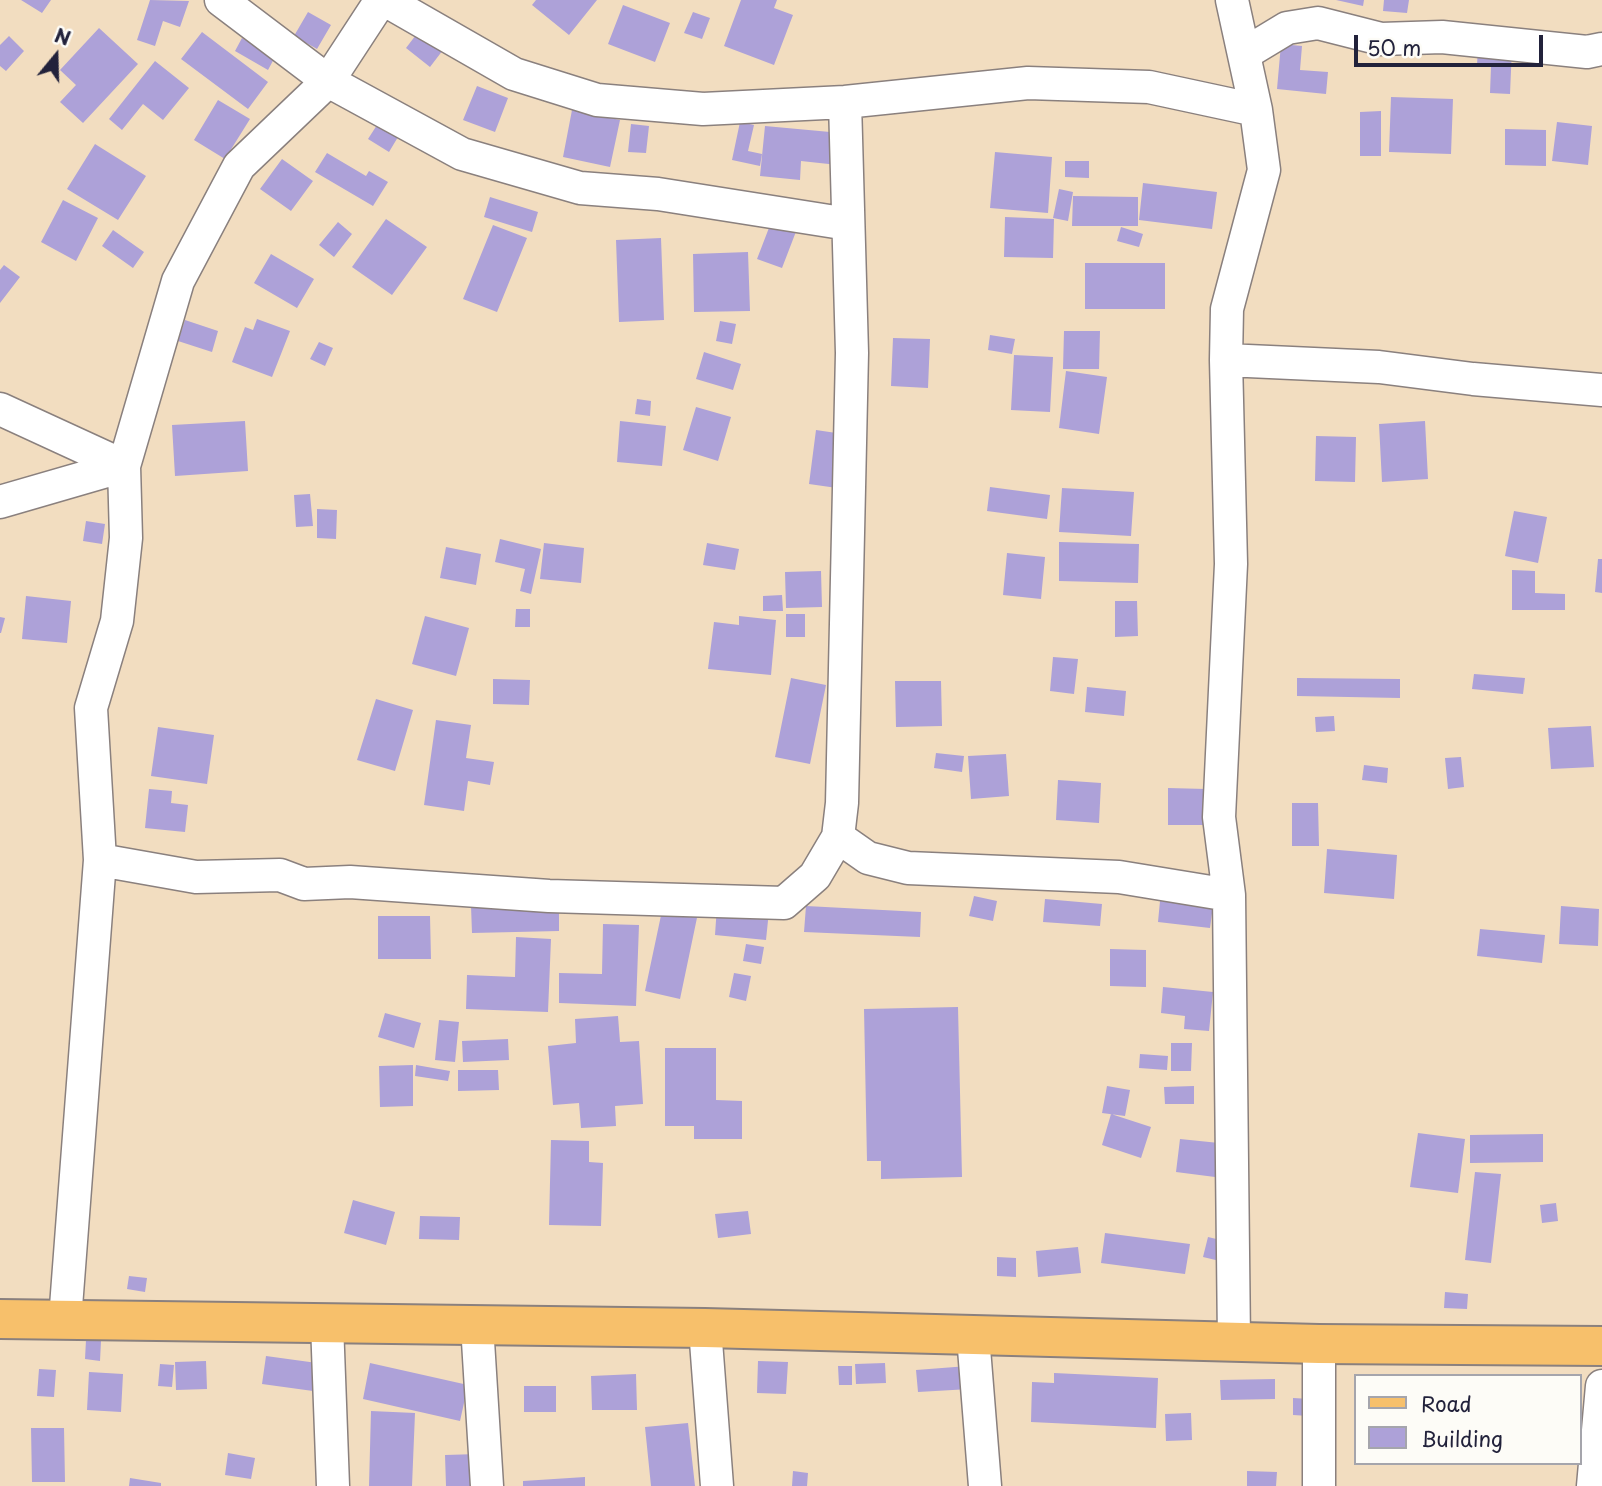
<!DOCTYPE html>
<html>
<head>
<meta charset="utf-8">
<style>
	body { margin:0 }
	#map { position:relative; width:1602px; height:1486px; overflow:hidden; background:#f2ddc0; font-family:"Playpen Sans",sans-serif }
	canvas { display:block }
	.legend { position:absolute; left:1354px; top:1374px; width:228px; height:91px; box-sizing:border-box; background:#fdfcf7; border:2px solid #a5a5ac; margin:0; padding:9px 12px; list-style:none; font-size:21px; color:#22223b }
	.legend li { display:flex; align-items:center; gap:14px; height:35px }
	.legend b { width:35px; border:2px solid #a5a5ac }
	.north { position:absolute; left:21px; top:21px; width:70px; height:70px; -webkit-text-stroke:5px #fdfcf7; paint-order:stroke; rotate:19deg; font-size:19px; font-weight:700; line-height:28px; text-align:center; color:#22223b }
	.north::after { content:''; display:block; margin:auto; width:24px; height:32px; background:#22223b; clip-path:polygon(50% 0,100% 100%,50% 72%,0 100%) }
	.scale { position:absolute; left:1354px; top:35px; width:189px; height:32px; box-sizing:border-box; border:4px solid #22223b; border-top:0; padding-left:9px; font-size:21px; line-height:24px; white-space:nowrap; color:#22223b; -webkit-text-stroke:5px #fdfcf7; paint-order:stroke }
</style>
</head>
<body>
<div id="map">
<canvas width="1602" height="1486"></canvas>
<ul class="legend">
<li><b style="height:9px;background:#f7c06b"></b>Road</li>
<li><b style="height:19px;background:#ada1d8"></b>Building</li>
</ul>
<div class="north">N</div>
<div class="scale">50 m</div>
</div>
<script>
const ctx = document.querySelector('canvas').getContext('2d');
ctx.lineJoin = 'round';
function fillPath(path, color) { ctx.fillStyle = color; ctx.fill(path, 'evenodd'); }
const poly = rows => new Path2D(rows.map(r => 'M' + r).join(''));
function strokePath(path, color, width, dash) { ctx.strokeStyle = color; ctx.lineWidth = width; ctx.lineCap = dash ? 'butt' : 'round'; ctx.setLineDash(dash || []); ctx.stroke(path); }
const building = poly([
	[21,0,51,0,42,13],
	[150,0,189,1,180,27,163,21,155,46,137,40],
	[536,0,597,0,569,35,532,5],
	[741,0,777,0,774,8,793,15,774,65,724,46],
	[1336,0,1364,0,1363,6],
	[1384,0,1409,0,1407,13,1383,11],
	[623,5,670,23,655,62,608,44],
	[308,12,331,25,317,49,294,36],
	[693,12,710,18,702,39,684,33],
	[99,28,138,64,83,123,60,102,76,85,60,70],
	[419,31,443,50,430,67,406,48],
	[202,32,268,82,248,109,181,59],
	[9,36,24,51,6,71,0,66,0,45],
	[242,38,275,57,268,70,235,51],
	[1281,44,1302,46,1300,70,1328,72,1326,94,1277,89],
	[1478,45,1512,47,1510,94,1490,93,1491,67,1477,66],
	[155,61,189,88,163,120,143,104,122,130,109,119],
	[477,86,508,98,495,132,463,120],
	[1391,97,1453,99,1451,154,1389,152],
	[218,100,250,119,225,159,194,140],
	[572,110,620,120,610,167,563,157],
	[1381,111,1381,156,1360,156,1360,112],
	[740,122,754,125,748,151,762,154,760,166,732,160],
	[1557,122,1592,126,1588,165,1552,161],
	[631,124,649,126,646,153,628,152],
	[377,125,398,137,389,152,368,139],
	[765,126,841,133,838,165,801,161,800,180,760,176],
	[1505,129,1546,130,1546,166,1505,165],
	[95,144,146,176,118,220,67,189],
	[995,152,1052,157,1048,213,990,208],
	[327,153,366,176,369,171,388,182,373,206,315,172],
	[282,159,313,181,291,211,260,189],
	[1065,161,1089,161,1089,178,1065,177],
	[1143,183,1217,192,1212,229,1139,220],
	[1059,189,1073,192,1068,221,1053,218],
	[1073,196,1138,197,1138,226,1072,226],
	[490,197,538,212,532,232,484,217],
	[63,200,98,218,76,261,41,242],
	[1005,217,1054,219,1053,258,1004,257],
	[386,219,427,247,392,295,352,267],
	[772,220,797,229,782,268,757,259],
	[338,222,352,234,334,257,319,245],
	[493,225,527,238,497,312,463,299],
	[1121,227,1143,234,1139,247,1117,241],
	[113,230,144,252,133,268,102,246],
	[661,238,664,320,619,322,616,240],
	[748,252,750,311,694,312,693,254],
	[271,254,314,279,297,308,254,283],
	[1085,263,1165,263,1165,309,1085,309],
	[4,265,20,277,0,303,0,270],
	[257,319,290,331,272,377,232,362,245,327,253,330],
	[185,320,218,331,212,352,178,341],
	[720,321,736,324,732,344,716,341],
	[1064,331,1100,331,1099,369,1063,369],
	[990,335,1015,339,1012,354,988,350],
	[893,338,930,339,928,388,891,386],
	[319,342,333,348,325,366,310,359],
	[704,352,741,364,733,390,696,379],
	[1014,355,1053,357,1050,412,1011,410],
	[1066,371,1107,377,1099,434,1059,428],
	[637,399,651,401,650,416,635,414],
	[696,407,731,417,718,461,683,450],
	[245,421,248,471,175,476,172,425],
	[620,421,666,426,662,466,617,462],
	[1425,421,1428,479,1382,482,1379,424],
	[816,430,843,434,837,488,809,484],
	[1316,436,1356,437,1355,482,1315,481],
	[990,487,1050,495,1047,519,987,511],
	[1062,488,1134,492,1131,536,1059,532],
	[310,494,313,526,296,527,294,495],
	[317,509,337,510,336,539,317,538],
	[1514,511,1547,517,1538,563,1505,556],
	[86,521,105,524,102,544,83,541],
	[500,539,541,549,531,594,520,591,525,569,495,562],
	[1059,542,1139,544,1138,583,1059,581],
	[544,543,584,548,581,583,540,579],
	[707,543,739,549,735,570,703,565],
	[446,547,481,554,476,585,440,578],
	[1007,553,1045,557,1041,599,1003,595],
	[1598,559,1602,559,1602,593,1595,592],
	[1512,570,1535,571,1535,593,1565,594,1565,610,1512,610],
	[821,571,822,607,786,608,785,572],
	[782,595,783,611,763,611,763,596],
	[26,596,71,601,67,643,22,639],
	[1115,601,1137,601,1138,636,1115,637],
	[516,609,530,609,530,627,515,627],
	[786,614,805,614,805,637,786,637],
	[425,616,469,628,456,676,412,664],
	[739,616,776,620,771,675,708,669,714,622,739,625],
	[0,617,5,618,1,633,0,633],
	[1053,657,1078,659,1074,694,1050,691],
	[1474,674,1525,678,1523,694,1472,689],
	[791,678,826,685,810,764,775,757],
	[1297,678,1400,679,1400,698,1297,696],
	[493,679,530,680,529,705,493,704],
	[895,681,941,681,942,726,896,727],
	[1087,687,1126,691,1124,716,1085,712],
	[376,699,413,710,395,771,357,760],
	[1334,716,1335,731,1316,732,1315,717],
	[436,720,471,725,466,758,494,762,490,785,468,781,464,811,424,805],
	[1591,726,1594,767,1551,769,1548,728],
	[158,727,214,735,207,784,151,776],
	[936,753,964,756,962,772,934,768],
	[1006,754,1009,796,971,799,968,756],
	[1461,757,1464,787,1448,789,1445,758],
	[1364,765,1388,768,1387,783,1362,780],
	[1058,780,1101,783,1099,823,1056,820],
	[1168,788,1206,789,1206,825,1168,825],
	[149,789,172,791,171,803,188,805,185,832,145,828],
	[1292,803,1318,803,1319,846,1292,846],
	[1327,849,1397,855,1394,899,1324,893],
	[974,896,997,901,993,921,969,916],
	[1045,899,1102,904,1100,926,1043,922],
	[1160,901,1213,906,1210,928,1158,922],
	[559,905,559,931,472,933,471,906],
	[663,906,698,913,680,999,645,991],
	[717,906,769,911,766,940,715,935],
	[806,906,921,912,920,937,804,932],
	[1561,906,1599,909,1598,946,1559,944],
	[378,916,430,916,431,959,378,959],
	[603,924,639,925,636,1006,559,1003,559,973,602,974],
	[1480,929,1545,935,1542,963,1477,956],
	[516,937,551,939,548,1012,466,1009,467,975,515,977],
	[746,944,764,947,761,964,743,961],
	[1110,949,1146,950,1146,987,1110,986],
	[734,973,751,976,746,1001,729,997],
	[1163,987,1213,992,1209,1031,1184,1029,1185,1016,1161,1013],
	[958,1007,962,1177,881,1179,881,1161,867,1161,864,1009],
	[385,1013,421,1023,414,1048,378,1037],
	[618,1016,620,1042,639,1041,643,1104,615,1106,616,1126,581,1128,579,1103,553,1105,548,1046,576,1043,575,1019],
	[439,1020,459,1022,455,1062,435,1060],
	[508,1039,509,1060,463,1062,462,1041],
	[1171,1043,1192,1043,1191,1071,1171,1071],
	[665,1048,716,1048,716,1100,742,1101,742,1139,694,1139,694,1126,665,1126],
	[1140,1054,1168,1056,1167,1070,1139,1068],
	[413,1065,413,1106,380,1107,379,1066],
	[416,1065,450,1071,448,1081,415,1076],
	[458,1070,498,1070,499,1090,458,1091],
	[1107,1086,1130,1090,1125,1116,1102,1113],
	[1194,1086,1194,1104,1165,1104,1164,1087],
	[1111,1114,1151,1127,1141,1158,1102,1145],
	[1418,1133,1465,1139,1458,1193,1410,1187],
	[1543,1134,1543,1162,1470,1163,1470,1135],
	[1180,1139,1219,1143,1215,1177,1176,1172],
	[551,1140,589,1141,589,1162,603,1163,601,1226,549,1225],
	[1475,1172,1501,1174,1491,1263,1465,1260],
	[353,1200,395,1212,386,1245,344,1233],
	[1556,1203,1558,1221,1542,1223,1540,1205],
	[748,1211,751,1234,718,1238,715,1214],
	[420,1216,460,1217,459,1240,419,1239],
	[1105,1233,1190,1244,1185,1274,1101,1263],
	[1208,1237,1229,1242,1224,1262,1203,1257],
	[1078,1247,1081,1273,1038,1277,1036,1251],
	[997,1257,1016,1258,1016,1277,997,1276],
	[129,1276,147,1278,145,1292,127,1289],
	[1445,1292,1468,1294,1467,1309,1444,1308],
	[86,1340,101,1341,100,1361,85,1359],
	[266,1356,317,1363,313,1391,262,1384],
	[206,1361,207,1389,176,1390,175,1362],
	[758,1361,788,1362,786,1394,757,1393],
	[370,1363,468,1385,460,1421,363,1399],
	[885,1363,886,1383,856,1384,855,1364],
	[160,1364,174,1365,172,1387,158,1386],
	[838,1366,852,1366,852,1385,839,1385],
	[968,1366,970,1389,918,1392,916,1370],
	[39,1369,56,1370,54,1397,37,1396],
	[89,1372,123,1374,121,1412,87,1410],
	[1054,1373,1158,1378,1156,1428,1031,1422,1032,1382,1054,1383],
	[636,1374,637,1410,592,1410,591,1376],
	[1275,1379,1275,1399,1221,1400,1220,1380],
	[524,1386,556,1386,556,1412,524,1412],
	[1293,1398,1310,1399,1309,1416,1293,1415],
	[371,1411,415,1413,412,1486,369,1486],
	[1191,1413,1192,1440,1166,1441,1165,1414],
	[688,1423,695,1486,651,1486,645,1427],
	[31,1428,64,1428,65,1482,32,1482],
	[228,1453,255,1458,251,1479,225,1475],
	[478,1454,479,1486,446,1486,445,1455],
	[793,1471,808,1473,807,1486,792,1486],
	[1247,1471,1277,1472,1276,1486,1247,1486],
	[585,1477,585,1486,523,1486,523,1481],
	[130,1478,161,1483,161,1486,129,1486]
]);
const minor = poly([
	[221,0,328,81,462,154,580,188,658,194,848,224],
	[385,0,514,74,597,100,703,109,845,102,1028,83,1149,87,1256,110],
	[1232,0,1256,110,1264,170,1227,309,1226,360,1231,564,1219,817,1229,895,1234,1342],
	[1244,54,1287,28,1318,23,1381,39,1442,37,1587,52,1602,49],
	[1226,360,1379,367,1473,379,1602,390],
	[0,409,124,466,126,538,117,621,91,708,100,860,65,1320],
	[0,502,124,466,178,281,239,166,328,81,381,0],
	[838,837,868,858,908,868,1119,877,1229,895],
	[100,860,196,877,280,875,304,884,350,882,549,896,784,903,815,876,838,837,842,803,852,353,845,102],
	[327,1323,333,1486],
	[477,1325,487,1486],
	[705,1328,717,1486],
	[973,1336,985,1486],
	[1319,1486,1319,1344],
	[1593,1486,1602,1386]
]);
const major = poly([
	[0,1319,705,1328,1319,1344,1602,1346]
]);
fillPath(building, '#ada1d8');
strokePath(minor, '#8a807e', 35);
strokePath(major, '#8a807e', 42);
strokePath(minor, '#fff', 32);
strokePath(major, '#f7c06b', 38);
</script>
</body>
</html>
